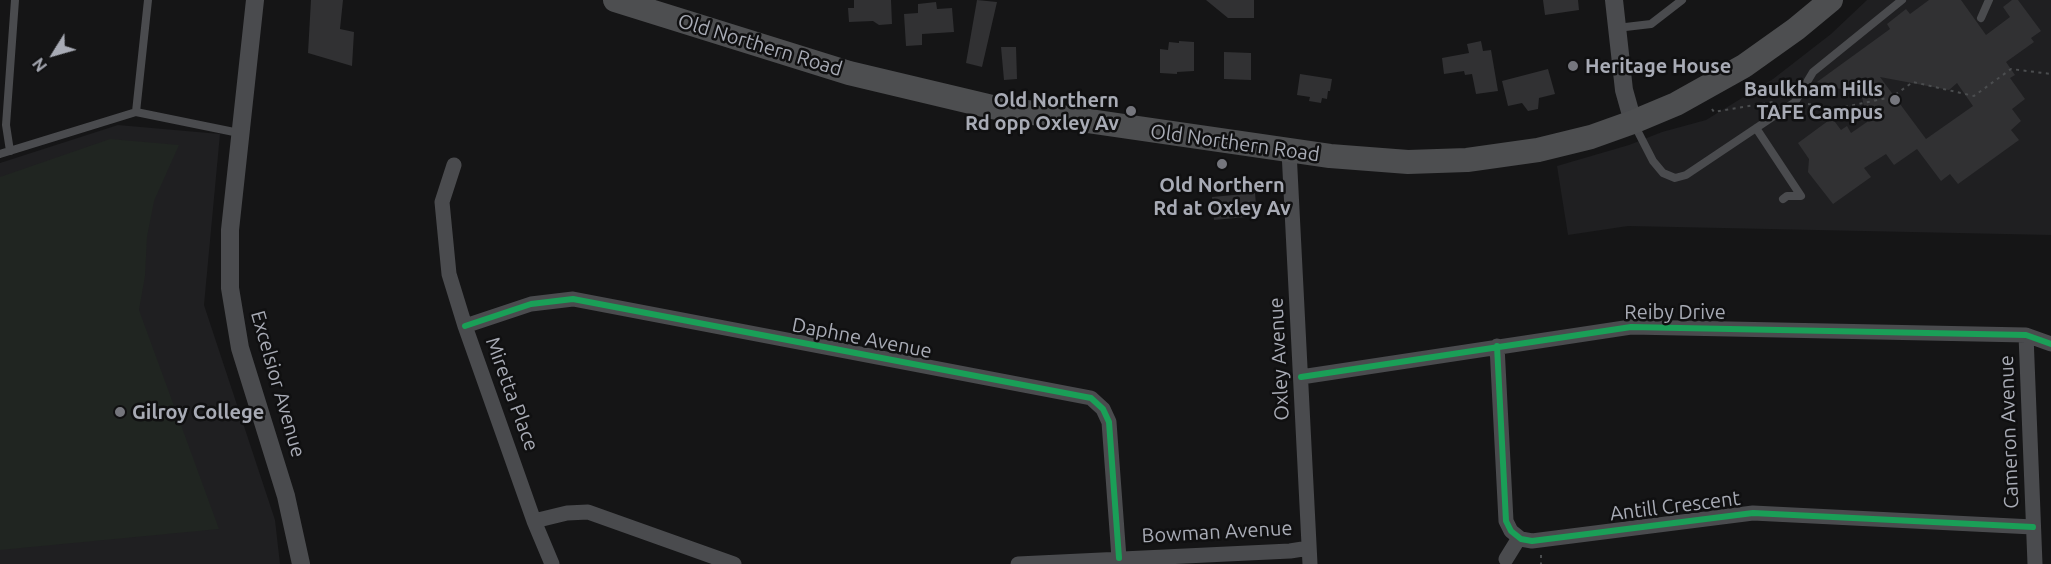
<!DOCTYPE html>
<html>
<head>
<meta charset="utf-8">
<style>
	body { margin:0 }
	#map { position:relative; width:2051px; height:564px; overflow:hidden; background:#151516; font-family:Ubuntu,sans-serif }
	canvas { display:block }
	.north { position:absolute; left:24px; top:24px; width:60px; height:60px; -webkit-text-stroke:4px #101011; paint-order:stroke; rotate:233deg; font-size:16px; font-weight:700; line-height:24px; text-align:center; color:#a8abb5 }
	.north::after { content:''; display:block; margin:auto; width:21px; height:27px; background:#a8abb5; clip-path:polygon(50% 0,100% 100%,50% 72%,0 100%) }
</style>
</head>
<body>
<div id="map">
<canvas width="2051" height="564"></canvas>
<div class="north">N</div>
</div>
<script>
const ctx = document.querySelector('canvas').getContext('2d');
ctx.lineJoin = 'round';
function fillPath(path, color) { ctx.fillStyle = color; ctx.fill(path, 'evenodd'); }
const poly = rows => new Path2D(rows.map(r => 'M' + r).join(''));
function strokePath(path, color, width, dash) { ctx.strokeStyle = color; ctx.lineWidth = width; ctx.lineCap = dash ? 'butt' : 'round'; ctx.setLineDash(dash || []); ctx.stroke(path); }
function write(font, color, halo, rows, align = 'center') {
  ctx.font = font + ' Ubuntu,sans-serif'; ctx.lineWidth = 5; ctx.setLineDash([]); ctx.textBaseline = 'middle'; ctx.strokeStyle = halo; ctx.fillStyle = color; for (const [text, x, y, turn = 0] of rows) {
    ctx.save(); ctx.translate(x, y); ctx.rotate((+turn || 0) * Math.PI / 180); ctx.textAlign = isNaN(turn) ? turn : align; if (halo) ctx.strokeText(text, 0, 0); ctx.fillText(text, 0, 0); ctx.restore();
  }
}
const built = poly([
	[1867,0,2051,0,2051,235,1628,226,1568,235,1557,166,1629,145,1662,132,1706,120,1773,79,1831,34],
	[118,125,220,134,204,305,275,520,280,564,0,564,0,163]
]);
const green = poly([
	[110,139,179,145,154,201,147,237,145,276,139,310,219,529,0,550,0,177]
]);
const building = poly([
	[311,0,343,0,340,29,354,32,352,66,308,53],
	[854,0,891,0,892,24,879,25,873,21,849,22,848,8,854,8],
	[977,0,997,2,982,67,966,63],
	[1206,0,1254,0,1254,18,1228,18],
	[1543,0,1578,0,1579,10,1545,15],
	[1929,0,1961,0,1986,35,2010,17,2003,7,2012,0,2018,0,2041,31,2031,38,2034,42,2006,62,2015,75,2010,78,2025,99,2012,109,2021,121,2011,130,2019,140,1958,184,1950,174,1941,181,1917,149,1894,165,1886,154,1864,168,1871,177,1833,204,1808,172,1809,159,1798,143,1832,118,1841,130,1847,126,1851,133,1867,122,1861,92,1828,87,1828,84,1817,82,1890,29,1887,24,1906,9,1910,14],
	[1880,77,1949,90,1957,83,1973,106,1926,139],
	[936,2,937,9,952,8,954,32,922,34,922,45,906,46,904,14,918,13,918,4],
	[1179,41,1194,42,1194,71,1177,72,1177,74,1160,73,1160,49,1168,50,1169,42,1179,43],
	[1481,41,1483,51,1491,50,1498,91,1476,94,1472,74,1465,75,1464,71,1444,74,1442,58,1469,53,1467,44],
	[1001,47,1016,47,1017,79,1004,80],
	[1224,52,1251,53,1251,80,1224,79],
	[1548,69,1555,94,1539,98,1538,109,1528,111,1522,103,1508,106,1502,81],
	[1300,74,1332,79,1330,91,1328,91,1327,99,1322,98,1321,103,1309,101,1310,97,1297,95],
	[1255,193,1257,216,1214,220,1212,197]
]);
const path = poly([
	[1808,104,1835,109,1892,97,1913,82,1974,96,2011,69,2051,74],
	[1712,109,1714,112,1773,102],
	[1541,555,1541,564]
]);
const service = poly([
	[1981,18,1989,0],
	[1617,28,1651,24,1682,0],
	[136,112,148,0],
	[1634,124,1653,161,1663,173,1675,178,1686,175,1795,102,1813,72,1902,0],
	[1756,128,1801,196,1787,196,1783,199],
	[10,151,6,125,15,0],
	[0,154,136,112,239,133]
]);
const minor = poly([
	[1289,151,1310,564],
	[454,165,442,202,449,274,465,326,534,521,552,564],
	[465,326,531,304,573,299,1091,398,1103,409,1109,422,1119,558],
	[2026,335,2035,564],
	[1497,346,1506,521,1511,531,1521,539,1532,541,1753,513,2033,527],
	[1301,377,1631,327,2026,335,2051,344],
	[534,521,567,513,588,512,734,564],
	[1506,559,1519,538],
	[1018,564,1290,551,1309,548]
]);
const tertiary = poly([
	[255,0,230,230,230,288,240,348,286,496,301,564],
	[1614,0,1624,90,1633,122]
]);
const primary = poly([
	[615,0,849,73,992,107,1330,156,1408,162,1467,160,1538,150,1591,137,1633,122,1676,104,1744,66,1796,29,1831,0]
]);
const cycleway = poly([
	[465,326,531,304,573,299,1091,398,1103,409,1109,422,1119,558],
	[1497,346,1506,521,1511,531,1521,539,1532,541,1753,513,2033,527],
	[1301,377,1631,327,2026,335,2051,344]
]);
const markers = [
	[1573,66,6,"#75767d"],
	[1895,100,6,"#75767d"],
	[1131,111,6,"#75767d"],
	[1222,164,6,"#75767d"],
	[120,412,6,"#75767d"]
];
const streetNames = [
	["Old Northern Road",760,45,17],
	["Old Northern Road",1235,143,8],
	["Reiby Drive",1675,312],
	["Daphne Avenue",862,338,11],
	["Oxley Avenue",1279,359,-93],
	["Excelsior Avenue",278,384,74],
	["Miretta Place",512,394,70],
	["Cameron Avenue",2009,432,-92],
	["Antill Crescent",1675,506,-7],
	["Bowman Avenue",1217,532,-3]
];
const poiNames = [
	["Heritage House",1585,66],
	["Baulkham Hills",1883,89,"right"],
	["TAFE Campus",1883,112,"right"],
	["Old Northern",1119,100,"right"],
	["Rd opp Oxley Av",1119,123,"right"],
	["Old Northern",1222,185,"center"],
	["Rd at Oxley Av",1222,208,"center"],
	["Gilroy College",132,412]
];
fillPath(built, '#1f1f21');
fillPath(green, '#202521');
fillPath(building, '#313133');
strokePath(path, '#4b4d4f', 2, [3, 4.5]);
strokePath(service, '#4a4b4e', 8);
strokePath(minor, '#4a4b4e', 15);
strokePath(tertiary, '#4a4b4e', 18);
strokePath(primary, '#4d4e50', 24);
strokePath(cycleway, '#1a9f57', 6);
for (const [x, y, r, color] of markers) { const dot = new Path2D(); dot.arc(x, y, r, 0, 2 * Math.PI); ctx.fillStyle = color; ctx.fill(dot); strokePath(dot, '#101011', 2); }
write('20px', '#a8abb5', '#101011', streetNames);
write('bold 20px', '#a8abb5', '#101011', poiNames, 'left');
</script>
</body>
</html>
